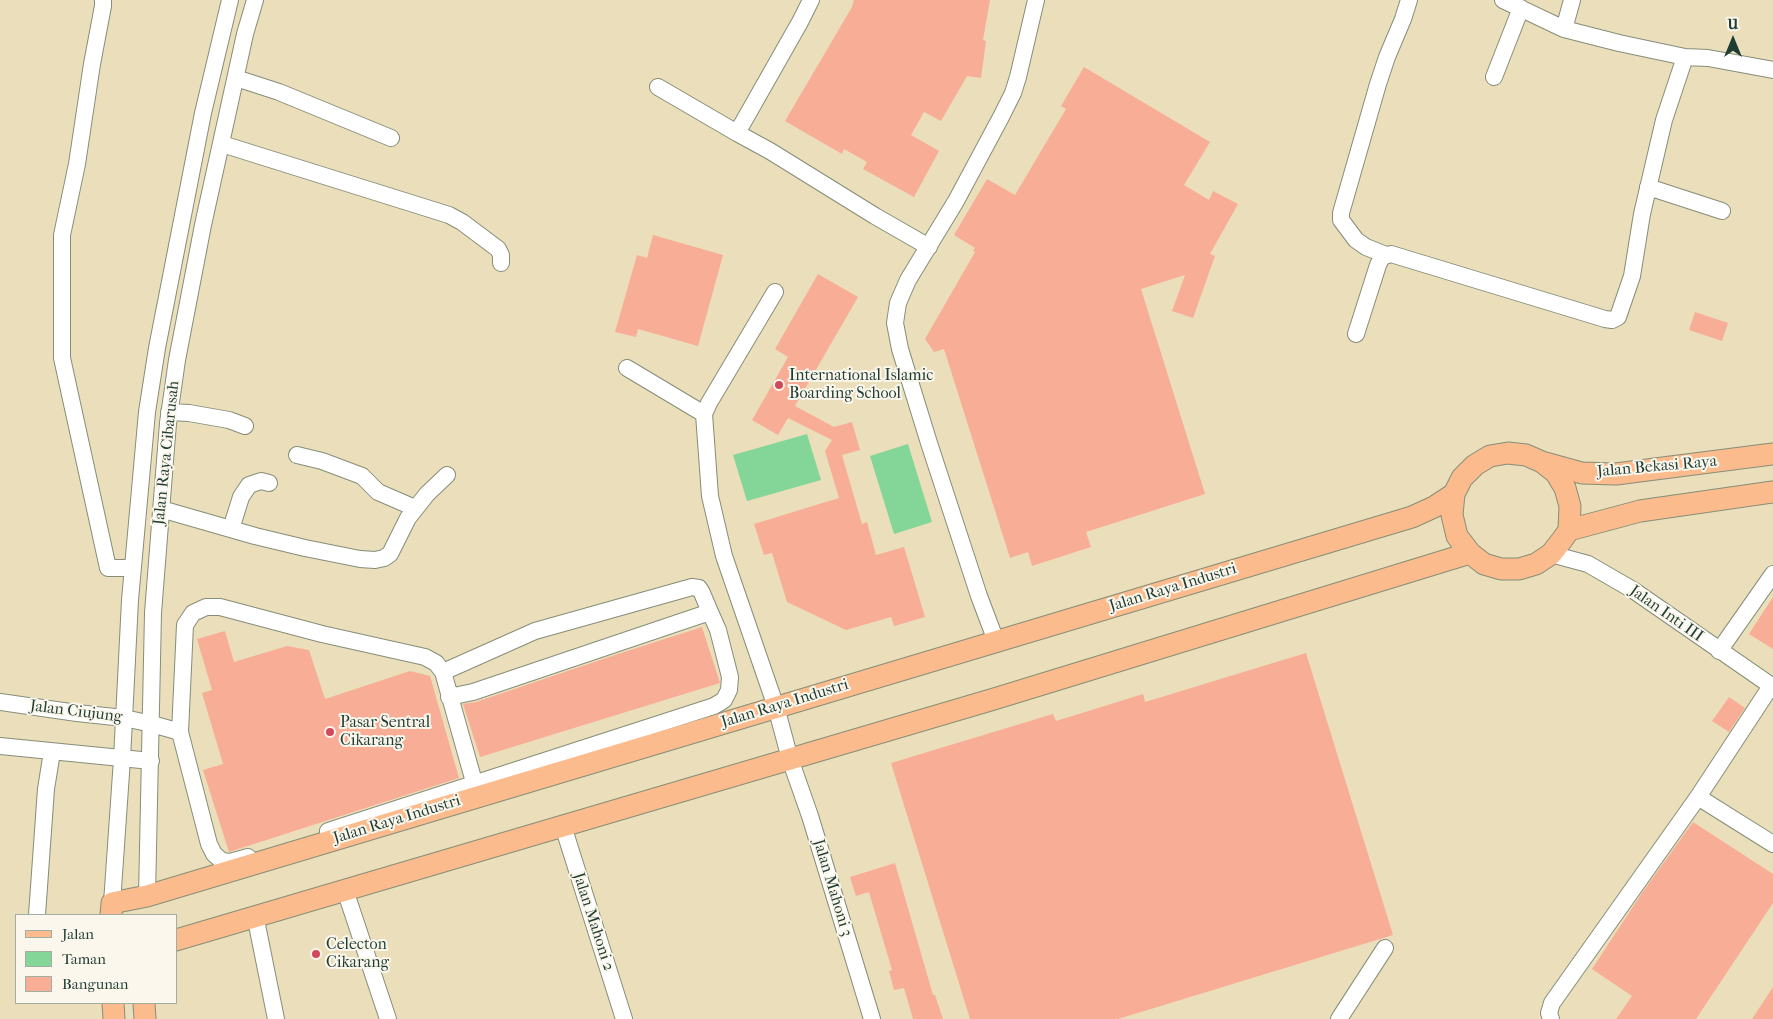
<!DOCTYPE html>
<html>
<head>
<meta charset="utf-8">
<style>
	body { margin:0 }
	#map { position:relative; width:1773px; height:1019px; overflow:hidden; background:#ebdebb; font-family:"IM FELL French Canon",serif }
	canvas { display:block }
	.legend { position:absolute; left:15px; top:914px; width:162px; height:90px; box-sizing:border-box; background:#fbf7ec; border:1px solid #a3ada2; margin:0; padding:6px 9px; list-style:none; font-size:15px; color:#1f3d34 }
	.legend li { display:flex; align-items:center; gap:10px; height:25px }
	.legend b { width:25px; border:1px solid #a3ada2 }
	.north { position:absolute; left:1708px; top:15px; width:50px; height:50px; -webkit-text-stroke:4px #fbf7ec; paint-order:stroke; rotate:0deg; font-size:14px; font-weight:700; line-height:20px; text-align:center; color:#1f3d34 }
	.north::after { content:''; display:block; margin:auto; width:18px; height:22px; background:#1f3d34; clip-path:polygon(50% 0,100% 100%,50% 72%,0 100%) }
</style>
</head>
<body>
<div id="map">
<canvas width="1773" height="1019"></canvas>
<ul class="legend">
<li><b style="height:6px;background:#fbbb8c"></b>Jalan</li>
<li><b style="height:14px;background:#83d697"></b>Taman</li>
<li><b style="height:14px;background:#f8ad97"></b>Bangunan</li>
</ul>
<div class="north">U</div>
</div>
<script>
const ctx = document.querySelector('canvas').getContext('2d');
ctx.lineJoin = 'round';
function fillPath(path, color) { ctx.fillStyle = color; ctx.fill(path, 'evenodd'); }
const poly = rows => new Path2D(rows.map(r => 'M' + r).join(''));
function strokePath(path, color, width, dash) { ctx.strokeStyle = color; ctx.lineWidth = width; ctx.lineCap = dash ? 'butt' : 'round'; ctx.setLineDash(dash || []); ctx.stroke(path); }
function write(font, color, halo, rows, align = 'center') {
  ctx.font = font + ' "IM FELL French Canon",serif'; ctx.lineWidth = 4; ctx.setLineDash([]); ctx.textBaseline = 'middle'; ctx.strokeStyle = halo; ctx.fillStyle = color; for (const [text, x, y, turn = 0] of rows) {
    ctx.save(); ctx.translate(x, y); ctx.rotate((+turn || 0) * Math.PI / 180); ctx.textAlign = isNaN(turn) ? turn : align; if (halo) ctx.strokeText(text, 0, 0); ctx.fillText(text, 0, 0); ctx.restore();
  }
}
const green = poly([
	[807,434,821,480,747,501,733,455],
	[908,444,932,522,894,534,870,456]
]);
const building = poly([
	[854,0,990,0,983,40,986,41,981,78,967,76,941,121,924,112,911,135,939,151,914,197,863,169,867,162,844,149,842,154,785,121,852,7],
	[1084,67,1210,142,1184,185,1209,200,1213,191,1238,204,1210,254,1215,256,1193,318,1172,311,1185,275,1141,289,1205,494,1086,532,1091,547,1032,566,1028,552,1010,558,944,349,934,352,925,339,975,252,973,251,975,248,954,235,987,179,1015,195,1066,109,1061,106],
	[653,235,723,255,698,346,638,329,636,337,615,332,637,255,647,258],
	[818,274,858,297,795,406,834,427,852,422,860,450,842,455,862,524,867,522,876,555,904,547,925,617,894,626,891,617,846,630,787,602,772,553,764,555,754,524,839,498,825,451,832,440,788,418,778,435,752,420,788,357,775,349],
	[1695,312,1728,323,1722,341,1689,330],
	[1773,597,1773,649,1749,634],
	[702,627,720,683,480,757,463,704,476,702,612,656],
	[225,631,234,662,287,646,309,650,325,699,410,671,430,676,459,778,229,852,203,770,223,764,202,693,212,690,197,639],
	[1306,653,1393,935,1118,1019,970,1019,891,763,1053,714,1056,721,1143,694,1145,702],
	[1729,697,1745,708,1729,732,1712,721],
	[1693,822,1773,874,1773,903,1696,1019,1616,1019,1632,996,1592,969,1642,893],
	[895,863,933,995,935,995,943,1019,913,1019,904,988,894,990,889,971,892,970,869,892,856,896,850,877],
	[1773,987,1773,1019,1752,1019]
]);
const minor = poly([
	[103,0,103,6,92,64,77,164,62,235,62,358,108,568,133,568],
	[811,0,800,22,737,133,770,151,875,216,929,247],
	[1503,0,1564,29,1619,43,1685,57,1708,58,1773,70],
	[1564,29,1572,0],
	[1494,77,1521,8],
	[236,78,279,92,391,138],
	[658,87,737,133],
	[222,144,449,215,462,222,498,249,501,255,501,263],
	[1648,187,1722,211],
	[1386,255,1366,247,1356,240,1341,220,1341,213,1378,84,1387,57,1403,19,1409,0],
	[775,292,709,403,704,414,710,496,724,556,776,707,790,759,810,816,872,1019],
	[1356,334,1378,265,1382,257,1391,254,1605,319,1612,320,1618,317,1632,276,1642,214,1664,120,1685,57],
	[627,368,704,414],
	[169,412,189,413,229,420,245,426],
	[297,455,322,461,362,476,378,492,415,508],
	[161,509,255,536,305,548,360,559,375,560,384,558,390,554,408,518,427,494,447,475],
	[231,529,241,497,249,485,261,481,269,483],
	[1551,554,1588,564,1633,590,1773,687],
	[996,641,979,596,929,443,900,349,895,323,898,303,908,280,956,201,1001,117,1013,93,1018,77,1036,0],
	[1719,651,1773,574],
	[443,672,535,631,692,587,699,588,702,593,710,612],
	[0,702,77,713,124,718,152,724,180,732],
	[0,746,151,761],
	[1698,797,1773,844],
	[563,826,624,1019],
	[328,831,714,706,724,700,729,690,730,677,718,630,710,612,473,692,449,697],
	[248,857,230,862,222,861,214,854,209,844,180,732,185,625,193,613,206,607,220,607,322,634,425,657,436,663,443,672,478,796],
	[345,890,388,1019],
	[147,896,153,613,168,423,177,360,203,225,245,34,255,0],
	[112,903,122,759,130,600,147,412,157,348,203,113,230,0],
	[37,915,46,789,52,752],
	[255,915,276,1019],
	[1339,1019,1385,948],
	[1551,1019,1549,1013,1552,1003,1698,797,1771,686]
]);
const major = poly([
	[1508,453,1526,455,1542,462,1556,473,1565,488,1570,506,1569,530,1562,540,1551,554,1536,564,1519,569,1501,569,1484,564,1470,553,1457,536,1452,515,1454,494,1462,478,1475,465,1490,456,1508,453],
	[1542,462,1582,473,1616,474,1773,454],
	[1569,530,1640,511,1773,492],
	[111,915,112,903,147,896,1412,517,1434,507,1454,494],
	[176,940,994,699,1470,553],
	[113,1003,114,1019],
	[144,1003,145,1019]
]);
const markers = [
	[779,385,5,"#d1495b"],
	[330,732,5,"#d1495b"],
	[316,954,5,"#d1495b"]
];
const poiNames = [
	["International Islamic",789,376],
	["Boarding School",789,394],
	["Pasar Sentral",340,723],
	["Cikarang",340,741],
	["Celecton",326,945],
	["Cikarang",326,963]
];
const streetNames = [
	["Jalan Raya Cibarusah",167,453,-84],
	["Jalan Bekasi Raya",1657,467,-5],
	["Jalan Raya Industri",1173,588,-17],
	["Jalan Inti III",1666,614,35],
	["Jalan Raya Industri",785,704,-17],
	["Jalan Ciujung",76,712,7],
	["Jalan Raya Industri",397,820,-17],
	["Jalan Mahoni 3",832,888,73],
	["Jalan Mahoni 2",593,922,72]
];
fillPath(green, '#83d697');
fillPath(building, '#f8ad97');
strokePath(minor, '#858e78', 18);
strokePath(major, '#858e78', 23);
strokePath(minor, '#fff', 16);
strokePath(major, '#fbbb8c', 21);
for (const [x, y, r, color] of markers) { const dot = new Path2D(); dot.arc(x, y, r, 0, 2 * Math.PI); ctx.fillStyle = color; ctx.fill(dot); strokePath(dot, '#fbf7ec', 2); }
write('16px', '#1f3d34', '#fbf7ec', poiNames, 'left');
write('16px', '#1f3d34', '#fbf7ec', streetNames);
</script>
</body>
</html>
